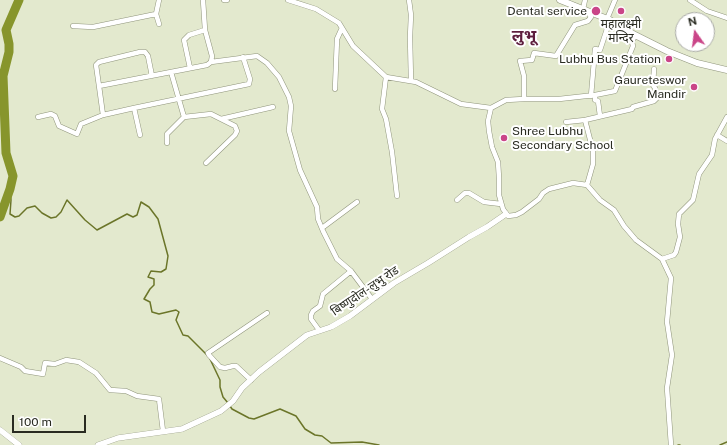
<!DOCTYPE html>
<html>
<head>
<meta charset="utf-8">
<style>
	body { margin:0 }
	#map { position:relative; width:727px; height:445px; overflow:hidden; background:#e3e9ce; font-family:"Public Sans",sans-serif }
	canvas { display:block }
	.north { position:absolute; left:675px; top:12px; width:40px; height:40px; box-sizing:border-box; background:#fff; border:1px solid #a9aaa6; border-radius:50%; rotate:346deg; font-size:11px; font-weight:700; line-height:16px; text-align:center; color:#292b21 }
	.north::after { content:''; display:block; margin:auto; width:14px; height:18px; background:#ca4588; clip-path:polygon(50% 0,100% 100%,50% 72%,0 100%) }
	.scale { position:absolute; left:12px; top:415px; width:74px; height:18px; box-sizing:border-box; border:2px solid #292b21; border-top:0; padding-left:5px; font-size:12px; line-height:14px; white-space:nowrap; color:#292b21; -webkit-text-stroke:3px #fff; paint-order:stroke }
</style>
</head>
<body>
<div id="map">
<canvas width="727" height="445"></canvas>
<div class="north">N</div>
<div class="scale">100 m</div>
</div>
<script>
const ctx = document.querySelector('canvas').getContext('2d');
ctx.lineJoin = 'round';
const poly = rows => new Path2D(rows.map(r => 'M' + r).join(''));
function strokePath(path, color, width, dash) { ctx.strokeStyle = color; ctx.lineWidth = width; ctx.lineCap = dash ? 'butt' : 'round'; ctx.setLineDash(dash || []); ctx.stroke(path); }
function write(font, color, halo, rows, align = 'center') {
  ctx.font = font + ' "Public Sans","Noto Sans Devanagari",sans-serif'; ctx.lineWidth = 4; ctx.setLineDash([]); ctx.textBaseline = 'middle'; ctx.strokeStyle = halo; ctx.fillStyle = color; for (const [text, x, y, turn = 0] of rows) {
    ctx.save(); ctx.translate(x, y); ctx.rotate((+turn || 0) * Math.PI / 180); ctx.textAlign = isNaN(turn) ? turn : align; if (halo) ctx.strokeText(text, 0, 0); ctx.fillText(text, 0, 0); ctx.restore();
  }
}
const stream = poly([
	[10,189,11,200,10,214,15,217,19,216,27,208,35,206,42,213,51,218,56,217,61,212,67,200,85,220,97,230,127,214,133,217,137,215,141,202,149,207,158,219,168,256,166,269,161,272,151,271,148,277,154,279,154,285,150,289,144,299,150,302,152,312,159,314,176,310,179,312,176,320,183,335,188,336,207,355],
	[210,359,220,380,220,387,223,397,228,403],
	[230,406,232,409,249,418,254,419,280,409,296,416,305,429,315,435,322,436,331,443,362,442,379,445],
	[678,445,680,445],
	[720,445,727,442]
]);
const river = poly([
	[0,217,10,189,13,176,6,153,3,76,9,52,9,44,6,30,19,0]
]);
const minor = poly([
	[159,0,156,14,159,24],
	[224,0,227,0],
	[288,0,316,9,339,23,353,46,386,77,416,82,461,104,491,108,488,121,489,131,492,147,498,162,499,178,499,195,503,209,508,216,516,215,522,212,539,199,543,193,549,189,573,183,587,185,600,200,614,210,624,226,636,240,662,259,671,278,667,322,672,355,667,388,671,445],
	[409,0,411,15,410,37,411,81],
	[690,0,707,11,727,18],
	[607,19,615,0],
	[73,26,93,27,156,14],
	[211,62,257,56,267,63,279,77,289,97,291,106,289,131,300,170,317,207,318,219,323,231,337,259,351,271,372,299],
	[190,68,184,40,189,35,205,30],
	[171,72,184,117],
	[386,77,382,109,386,119,392,152,397,196],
	[99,86,96,65,99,62,140,52,145,52,148,56,152,76],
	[335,89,337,39,342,28],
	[595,95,595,100,598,101,600,116],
	[591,96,595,49,600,50,610,20],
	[524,99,524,76,520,61,532,60,534,53,556,56,575,25,588,21,591,17,588,12,583,9,585,0],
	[134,108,249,84,250,79,243,57],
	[491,108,506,100,524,99,559,99,595,95,615,91,633,46,632,42,635,35],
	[38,117,51,114,55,116,59,126,77,134,81,124,103,115],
	[221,119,273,107],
	[585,120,593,151,593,164,587,185],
	[566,122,585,120,632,109,633,107,654,101,657,98,655,88,653,85,654,69],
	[140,135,134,108,103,115,99,86,207,65,211,62,212,56,205,30,203,0],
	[717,135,727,141],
	[167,143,167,134,184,117,211,114,235,126,237,131,235,135,206,163],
	[457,200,465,193,469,193,484,202,501,204],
	[322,228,357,202],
	[662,259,674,255,676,252,680,237,678,224,679,214,693,200,699,174,712,155,715,139,727,117],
	[319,330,311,319,311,315,313,311,320,306,323,294,351,271],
	[0,358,21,367,25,371,43,374,45,363,55,364,66,360,79,362,96,373,110,390,126,391,137,396,159,399,163,431],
	[251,380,236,366,233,366,225,368,220,367,209,355,208,353,267,313]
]);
const tertiary = poly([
	[0,430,19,445],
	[98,445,118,438,182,429,221,411,233,401,242,388,259,372,307,335,331,327,350,316,394,283,428,263,469,237,487,227,506,214]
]);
const secondary = poly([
	[560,0,610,20,635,35,667,51,697,63,727,70]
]);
const markers = [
	[596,11,5,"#ca4588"],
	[621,11,4,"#ca4588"],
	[669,59,4,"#ca4588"],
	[694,87,4,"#ca4588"],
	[504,138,4,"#ca4588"]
];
const poiNames = [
	["Dental service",587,11],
	["महालक्ष्मी",621,24,"center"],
	["मन्दिर",621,38,"center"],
	["Lubhu Bus Station",661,59],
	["Gaureteswor",686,80],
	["Mandir",686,94],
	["Shree Lubhu",512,131,"left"],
	["Secondary School",512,145,"left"]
];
const streetNames = [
	["बिष्णुदोल-लुभु रोड",365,291,-34]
];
const districtNames = [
	["लुभू",524,36]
];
strokePath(stream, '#6b7529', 1.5);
strokePath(river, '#87952c', 9);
strokePath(minor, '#90957c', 5.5);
strokePath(tertiary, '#90957c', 6);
strokePath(secondary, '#90957c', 7);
strokePath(minor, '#fff', 4.5);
strokePath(tertiary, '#fff', 5.5);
strokePath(secondary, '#fff', 6);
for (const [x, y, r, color] of markers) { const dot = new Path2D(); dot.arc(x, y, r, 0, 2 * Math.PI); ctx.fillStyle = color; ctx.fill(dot); strokePath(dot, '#fff', 1.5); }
write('12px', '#292b21', '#fff', poiNames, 'right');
write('12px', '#292b21', '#fff', streetNames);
write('bold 16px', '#5e1e3e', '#fff', districtNames);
</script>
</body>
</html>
